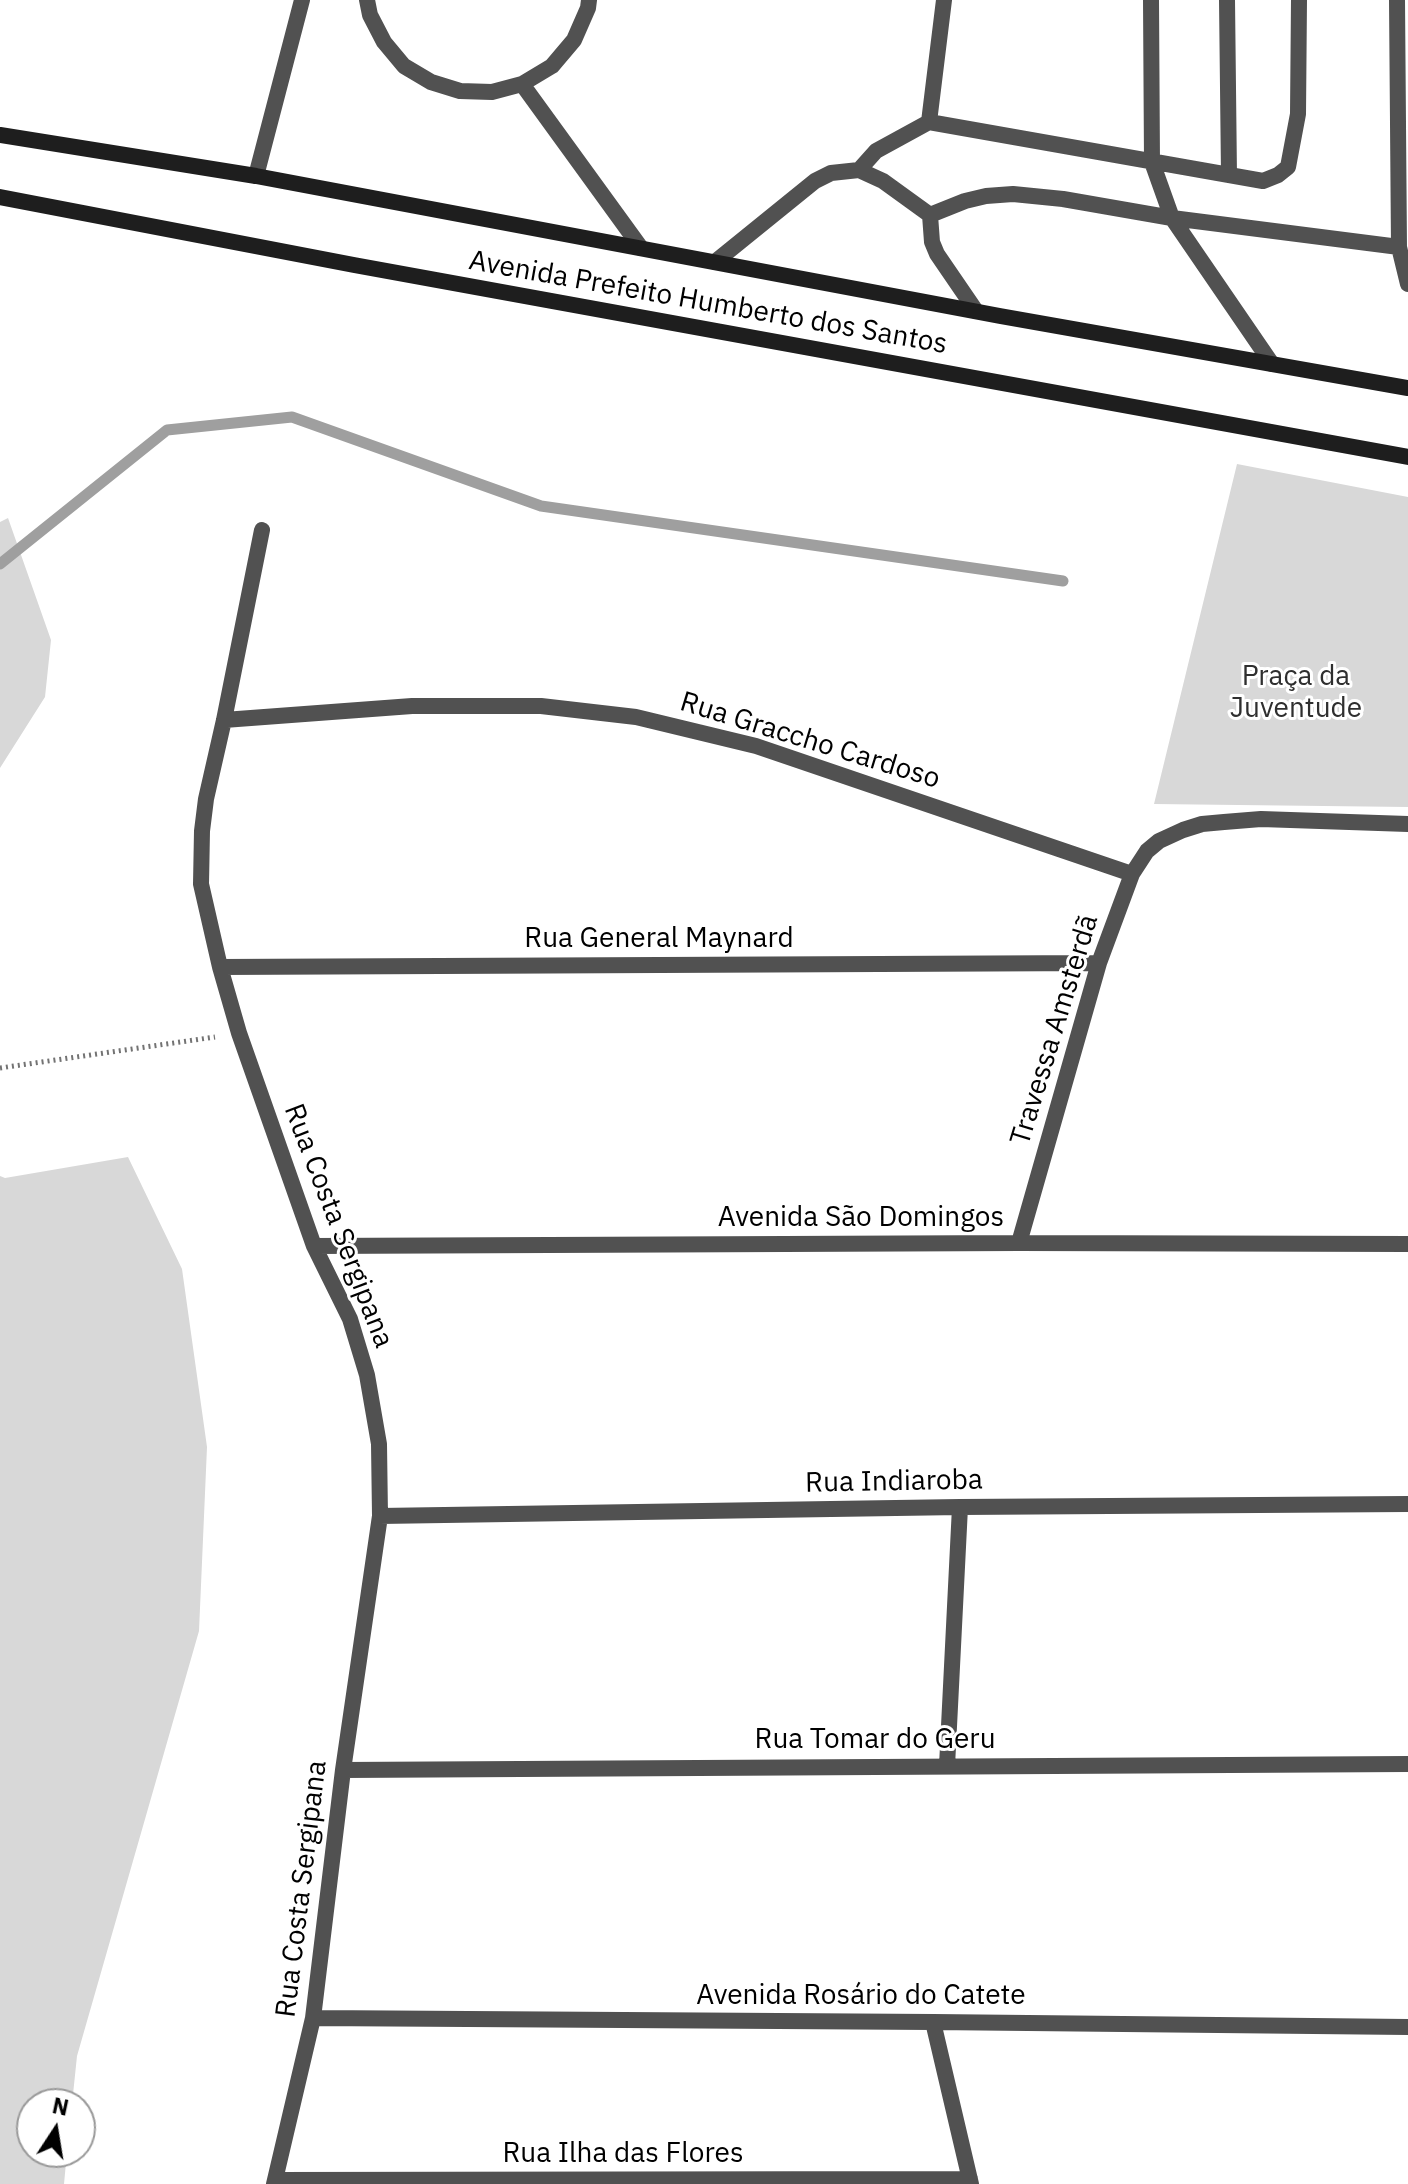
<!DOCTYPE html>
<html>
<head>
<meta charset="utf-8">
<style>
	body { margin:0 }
	#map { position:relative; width:1408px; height:2184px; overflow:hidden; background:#fff; font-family:"IBM Plex Sans",sans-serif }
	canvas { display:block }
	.north { position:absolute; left:16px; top:2088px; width:80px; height:80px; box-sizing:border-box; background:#fff; border:2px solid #999; border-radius:50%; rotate:12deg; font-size:22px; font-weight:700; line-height:32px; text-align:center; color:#000 }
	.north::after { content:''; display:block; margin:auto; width:28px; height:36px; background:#000; clip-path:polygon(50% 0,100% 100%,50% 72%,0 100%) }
</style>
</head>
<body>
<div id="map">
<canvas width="1408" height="2184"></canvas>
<div class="north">N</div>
</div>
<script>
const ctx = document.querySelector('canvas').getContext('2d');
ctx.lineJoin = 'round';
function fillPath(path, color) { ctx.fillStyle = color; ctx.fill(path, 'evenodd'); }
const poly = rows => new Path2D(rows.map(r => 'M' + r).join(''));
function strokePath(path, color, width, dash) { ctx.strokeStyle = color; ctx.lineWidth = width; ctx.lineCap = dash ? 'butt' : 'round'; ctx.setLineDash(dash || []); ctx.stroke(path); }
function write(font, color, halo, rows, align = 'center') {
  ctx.font = font + ' "IBM Plex Sans",sans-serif'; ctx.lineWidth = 6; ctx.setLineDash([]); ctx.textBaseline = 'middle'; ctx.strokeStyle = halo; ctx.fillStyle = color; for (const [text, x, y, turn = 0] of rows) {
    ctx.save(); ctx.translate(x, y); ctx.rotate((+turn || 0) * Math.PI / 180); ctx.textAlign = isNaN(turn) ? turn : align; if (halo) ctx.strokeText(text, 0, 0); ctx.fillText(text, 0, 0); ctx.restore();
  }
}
const green = poly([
	[1237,464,1408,497,1408,807,1154,804],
	[8,518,51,640,45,697,0,768,0,522],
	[128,1157,182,1269,207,1447,199,1631,77,2056,72,2104,32,2104,32,2152,67,2152,64,2184,0,2184,0,1176,5,1178]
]);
const stream = poly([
	[0,564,167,430,292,417,541,506,1063,581]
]);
const path = poly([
	[0,1068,215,1037]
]);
const lane = poly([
	[1151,0,1152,162,1172,218,1399,247],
	[1227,0,1229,175],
	[1397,0,1399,247,1408,284],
	[929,122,944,0],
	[859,170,876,151,929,122,1263,181,1278,175,1288,167,1298,114,1299,0],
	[930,215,932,242,937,254,976,311],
	[715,262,815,181,831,173,859,170,883,181,930,215,965,201,986,196,1013,194,1063,199,1172,218,1272,364]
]);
const street = poly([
	[367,0,370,15,384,42,404,66,431,82,460,91,492,92,522,84,552,66,574,40,588,8,589,0],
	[522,84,641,248],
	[256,176,302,0],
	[262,530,224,720,206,799,202,831,201,884,220,967,239,1033,314,1246,350,1319,367,1375,379,1444,380,1516,343,1770,313,2018,274,2184],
	[224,720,412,706,541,706,636,717,756,746,1132,874],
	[220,967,1099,963],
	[1019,1243,1099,963,1132,874,1147,851,1159,841,1183,830,1202,824,1224,822,1261,819,1408,824],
	[314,1246,1019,1243,1408,1244],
	[380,1516,960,1507,1408,1504],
	[947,1766,960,1507],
	[343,1770,1408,1764],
	[313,2018,933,2022,1408,2027],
	[933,2022,971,2184],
	[275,2180,970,2179]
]);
const secondary = poly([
	[0,135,256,176,1000,316,1408,388],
	[0,197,354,265,1408,457]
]);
const streetNames = [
	["Avenida Prefeito Humberto dos Santos",708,303,10],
	["Rua Graccho Cardoso",810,741,17],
	["Rua General Maynard",659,939],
	["Travessa Amsterdã",1055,1030,-73],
	["Avenida São Domingos",861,1218],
	["Rua Costa Sergipana",338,1226,69],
	["Rua Indiaroba",894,1482,-1],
	["Rua Tomar do Geru",875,1740],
	["Rua Costa Sergipana",302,1889,-83],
	["Avenida Rosário do Catete",861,1996],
	["Rua Ilha das Flores",623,2154]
];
const parkNames = [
	["Praça da",1296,677],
	["Juventude",1296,709]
];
fillPath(green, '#d8d8d8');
strokePath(stream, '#9f9f9f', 11);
strokePath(path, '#737373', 5, [2, 4]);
strokePath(lane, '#515151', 16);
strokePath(street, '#515151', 16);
strokePath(secondary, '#1e1e1e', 16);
write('28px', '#000', '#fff', streetNames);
write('28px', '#2f2f2f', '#fff', parkNames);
</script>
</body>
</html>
